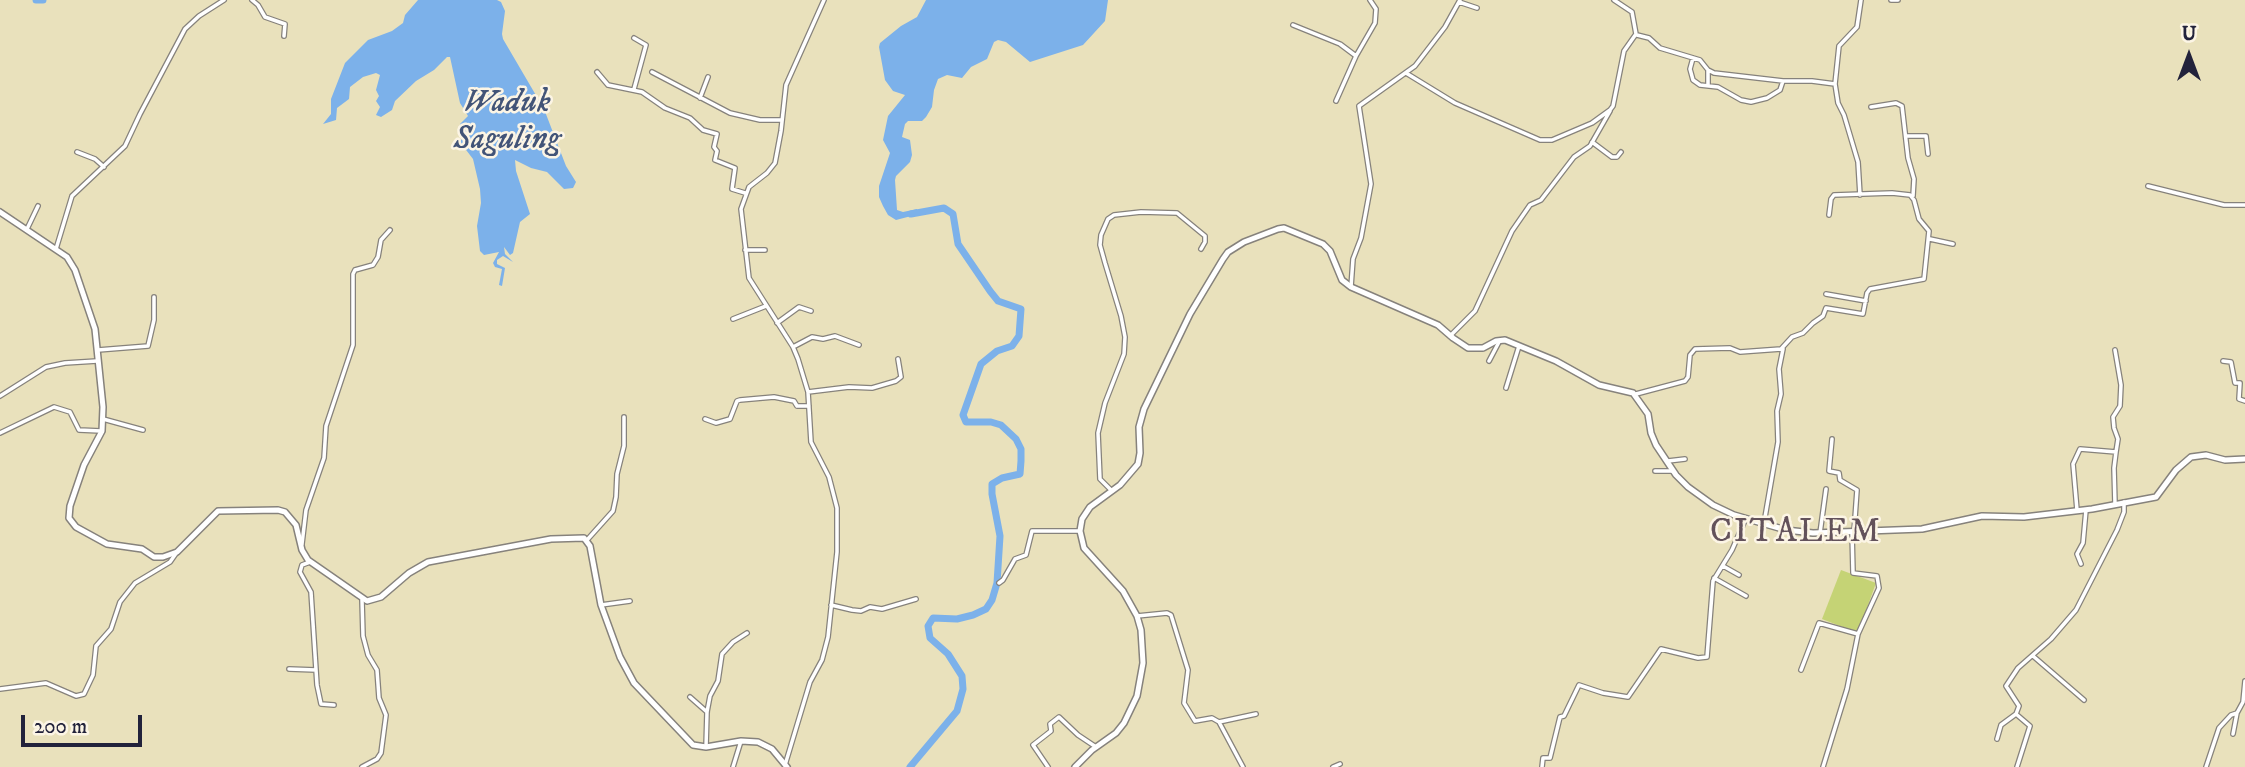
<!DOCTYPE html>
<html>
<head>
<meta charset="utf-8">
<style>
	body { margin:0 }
	#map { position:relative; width:2245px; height:767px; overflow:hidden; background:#e9e1bc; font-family:"IM FELL DW Pica",serif }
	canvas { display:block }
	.north { position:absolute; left:2154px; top:21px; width:70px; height:70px; -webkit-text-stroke:5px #fcf5e5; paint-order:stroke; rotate:0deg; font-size:19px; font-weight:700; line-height:28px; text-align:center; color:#22223b }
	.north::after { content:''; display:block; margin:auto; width:24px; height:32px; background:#22223b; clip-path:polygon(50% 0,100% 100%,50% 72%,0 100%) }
	.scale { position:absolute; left:21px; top:715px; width:121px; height:32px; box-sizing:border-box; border:4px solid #22223b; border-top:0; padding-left:9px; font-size:21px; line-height:24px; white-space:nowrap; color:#22223b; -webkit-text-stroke:5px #fcf5e5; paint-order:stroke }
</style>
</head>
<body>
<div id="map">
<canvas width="2245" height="767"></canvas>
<div class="north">U</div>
<div class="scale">200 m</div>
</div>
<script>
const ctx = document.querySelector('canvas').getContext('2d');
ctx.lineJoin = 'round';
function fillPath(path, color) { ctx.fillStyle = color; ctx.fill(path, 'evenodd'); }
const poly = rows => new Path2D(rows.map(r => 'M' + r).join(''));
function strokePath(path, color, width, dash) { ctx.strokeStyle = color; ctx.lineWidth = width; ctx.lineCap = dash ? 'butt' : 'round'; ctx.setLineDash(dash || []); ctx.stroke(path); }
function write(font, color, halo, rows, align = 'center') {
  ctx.font = font + ' "IM FELL DW Pica",serif'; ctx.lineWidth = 5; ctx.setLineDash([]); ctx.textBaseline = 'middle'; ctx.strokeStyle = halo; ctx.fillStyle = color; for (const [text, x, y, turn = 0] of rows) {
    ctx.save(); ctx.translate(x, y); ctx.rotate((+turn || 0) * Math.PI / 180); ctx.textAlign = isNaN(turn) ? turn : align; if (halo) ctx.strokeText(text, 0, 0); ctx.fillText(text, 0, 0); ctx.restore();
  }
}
const green = poly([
	[1841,570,1876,583,1858,633,1822,619]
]);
const water = poly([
	[418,0,497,0,501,2,505,11,502,34,503,39,544,109,566,166,576,182,573,188,564,189,547,172,531,168,515,160,516,171,530,214,520,222,513,253,510,255,504,247,505,254,513,262,503,256,497,260,497,264,505,268,502,286,499,285,502,269,495,267,493,263,499,252,484,255,480,251,477,226,481,203,480,189,473,159,460,142,464,135,460,129,460,124,468,116,460,103,450,57,447,57,434,70,416,81,395,101,392,110,381,117,376,115,380,107,376,101,379,96,376,90,380,75,376,73,363,77,350,87,349,99,337,108,336,120,323,124,331,114,331,99,345,63,368,40,392,31,403,23,405,15],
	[926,0,1108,0,1105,21,1083,45,1030,62,1006,42,998,40,994,42,987,59,971,67,962,78,947,75,938,79,934,90,932,107,926,117,922,121,908,121,905,124,902,137,910,140,912,155,910,162,896,176,895,180,897,210,903,212,917,209,919,214,896,220,888,215,883,206,879,197,879,186,890,153,883,140,888,116,905,95,893,91,885,80,879,47,880,43,901,26,917,17]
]);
const river = poly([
	[36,0,43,0],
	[910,767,957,711,963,689,962,676,948,654,930,638,928,626,933,618,957,619,973,615,986,609,992,600,997,583,1000,536,992,494,992,484,1002,478,1020,474,1021,461,1021,449,1016,439,1001,425,991,422,966,422,963,415,981,364,997,351,1012,346,1019,336,1021,309,998,301,990,291,958,244,953,214,944,208,911,214]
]);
const street = poly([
	[252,0,258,5,265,17,285,24,284,36],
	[1891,0,1898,0],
	[1459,2,1477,8],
	[1293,25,1340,44,1356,56,1375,23,1376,9,1370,0],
	[1637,35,1649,38,1660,48,1700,60,1708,70,1714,73,1783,81,1812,81,1835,84,1838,103,1844,115,1858,162,1860,195],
	[1693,58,1690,69,1693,80,1700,85,1718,87,1741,100,1751,102,1767,98,1780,90,1783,81],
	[597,72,608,85,642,92,665,108,690,118,703,130,717,134,714,147,717,151,715,160,735,168,732,189,745,193],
	[652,72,730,113,760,120,782,120],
	[1406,73,1455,103,1540,140,1552,140,1592,123,1610,110,1613,106,1624,51,1636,34,1632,12,1614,0],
	[1835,84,1839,46,1857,27,1861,0],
	[1708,85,1708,70],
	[634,89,646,45,634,38],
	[700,98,708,77],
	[1336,101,1356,56],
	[1871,107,1896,103,1902,106,1908,158,1914,179,1913,196],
	[1906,136,1926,136,1928,154],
	[1592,142,1612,157,1617,157,1621,152],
	[77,152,95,159,104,167],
	[2148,186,2224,205,2245,205],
	[27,229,38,206],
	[1930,239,1953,244],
	[56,249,72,196,125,146,140,114,185,29,199,16,224,0],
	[745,250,765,250],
	[1351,287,1353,259,1361,238,1371,184,1359,106,1415,66,1445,27,1460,0],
	[1826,294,1866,301],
	[733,319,766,306],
	[777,323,799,307,811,311],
	[1450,336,1475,311,1512,231,1530,205,1541,200,1574,157,1590,146,1610,111],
	[793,347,812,337,823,339,835,336,859,345],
	[98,350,148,346,154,320,154,297],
	[2115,350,2121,385,2120,406,2113,417,2114,428,2118,439,2116,452],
	[1489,361,1499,342],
	[2223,361,2231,362,2235,383,2240,383,2239,399,2245,401],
	[1506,388,1519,346],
	[808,392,849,387,872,388,896,381,901,377,898,359],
	[1636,394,1685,381,1688,377,1690,355,1695,349,1730,348,1740,352,1781,349,1792,337,1803,333,1813,323,1823,316,1826,308,1863,314,1867,293,1870,289,1924,279,1929,231,1919,219,1914,200,1910,195,1892,193,1834,195,1831,199,1829,215],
	[0,396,46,367,65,363,97,361],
	[103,419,143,430],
	[705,419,716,423,730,419,737,401,740,400,774,397,794,401,797,406,809,406],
	[0,433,54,407,70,412,79,430,101,431],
	[1832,439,1829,471,1839,473,1840,480,1857,490,1854,532],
	[1668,461,1685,459],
	[1655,471,1673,471],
	[1112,491,1100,479,1098,433,1105,403,1124,354,1125,337,1121,316,1105,263,1100,245,1101,235,1108,219,1114,215,1141,212,1177,213,1205,236,1205,242,1201,249],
	[2077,510,2073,464,2080,449,2116,452,2114,468,2115,504],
	[1764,523,1778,442,1777,411,1781,394,1779,369,1783,349],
	[1820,533,1826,489],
	[587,540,613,511,616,497,617,474,624,446,624,417],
	[302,544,306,510,324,458,326,426,353,345,353,274,355,270,373,265,378,257,381,240,390,230],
	[310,562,302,565,300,572,311,592,317,685,321,704,334,705],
	[2081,564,2077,554,2083,543,2086,510],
	[1723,566,1739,575],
	[1714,578,1746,596],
	[999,583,1003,580,1015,559,1026,555,1032,531,1080,531],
	[362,600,363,636,368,655,377,670,379,698,386,715,381,753,377,759,362,767],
	[601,605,630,601],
	[831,605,852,610,861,611,870,607,882,609,916,599],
	[1137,616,1167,613,1171,615,1188,670,1184,703,1195,721,1212,718,1219,722,1243,767],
	[2033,656,2084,700],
	[289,669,316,670],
	[1801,670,1819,623,1858,634],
	[0,689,46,683,76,696,84,694,93,675,96,646,111,629,120,602,135,583,170,562,177,552],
	[690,697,707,712],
	[2016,714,2030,726,2017,767],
	[1219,722,1256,714],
	[2233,734,2237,713],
	[1997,739,2001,725,2016,714,2019,706,2006,686,2018,668,2051,639,2076,610,2117,530,2124,512,2124,502],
	[706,747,707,712,710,696,718,681,722,654,733,642,747,633],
	[785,765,810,682,822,660,828,637,837,552,837,508,829,477,811,442,808,392,798,359,793,347,749,278,741,209,749,187,767,173,775,163,781,131,786,85,824,0],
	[733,767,741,741],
	[1048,767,1033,745,1051,731,1050,724,1059,717,1078,735,1096,747],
	[1333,767,1340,764],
	[1542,767,1543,758,1550,758,1560,717,1564,716,1579,685,1603,693,1628,697,1661,649,1698,658,1707,657,1713,581,1732,550,1746,518],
	[1823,767,1847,689,1858,634,1879,588,1877,576,1853,573,1852,532],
	[2206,767,2219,728,2231,715,2237,713,2243,702,2245,681]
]);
const secondary = poly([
	[0,212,67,257,75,270,95,329,103,407,102,431,84,465,70,506,69,518,76,527,107,544,142,549,154,557,163,557,177,552,218,511,278,510,285,512,296,525,302,550,308,560,367,601,381,597,409,573,428,562,551,539,584,538,590,546,601,605,620,657,634,683,693,745,706,747,741,741,758,742,772,749,787,767],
	[1075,767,1092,750,1116,733,1124,723,1137,696,1143,663,1141,630,1137,616,1123,591,1084,548,1080,531,1082,519,1090,507,1120,485,1138,464,1140,453,1139,427,1144,409,1190,314,1223,259,1228,252,1244,242,1278,229,1284,228,1323,244,1330,251,1342,280,1351,287,1438,325,1453,338,1468,348,1483,348,1496,341,1505,340,1556,361,1599,385,1633,393,1648,414,1651,433,1656,445,1676,475,1688,487,1713,505,1734,515,1786,530,1813,533,1922,529,1982,516,2024,517,2092,509,2156,497,2176,470,2191,457,2206,455,2225,460,2245,459]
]);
const waterNames = [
	["Waduk",507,104],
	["Saguling",507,141]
];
const quarterNames = [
	["CITALEM",1796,534]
];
fillPath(green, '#c5d375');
fillPath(water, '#7cb1ea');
strokePath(river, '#7cb1ea', 7);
strokePath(street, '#86827c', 6);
strokePath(secondary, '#86827c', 8);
strokePath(street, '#fff', 3.5);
strokePath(secondary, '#fff', 5);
write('italic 32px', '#425478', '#fcf5e5', waterNames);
ctx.letterSpacing = '2px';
write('33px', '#63525b', '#fcf5e5', quarterNames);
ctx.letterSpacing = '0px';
</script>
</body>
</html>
